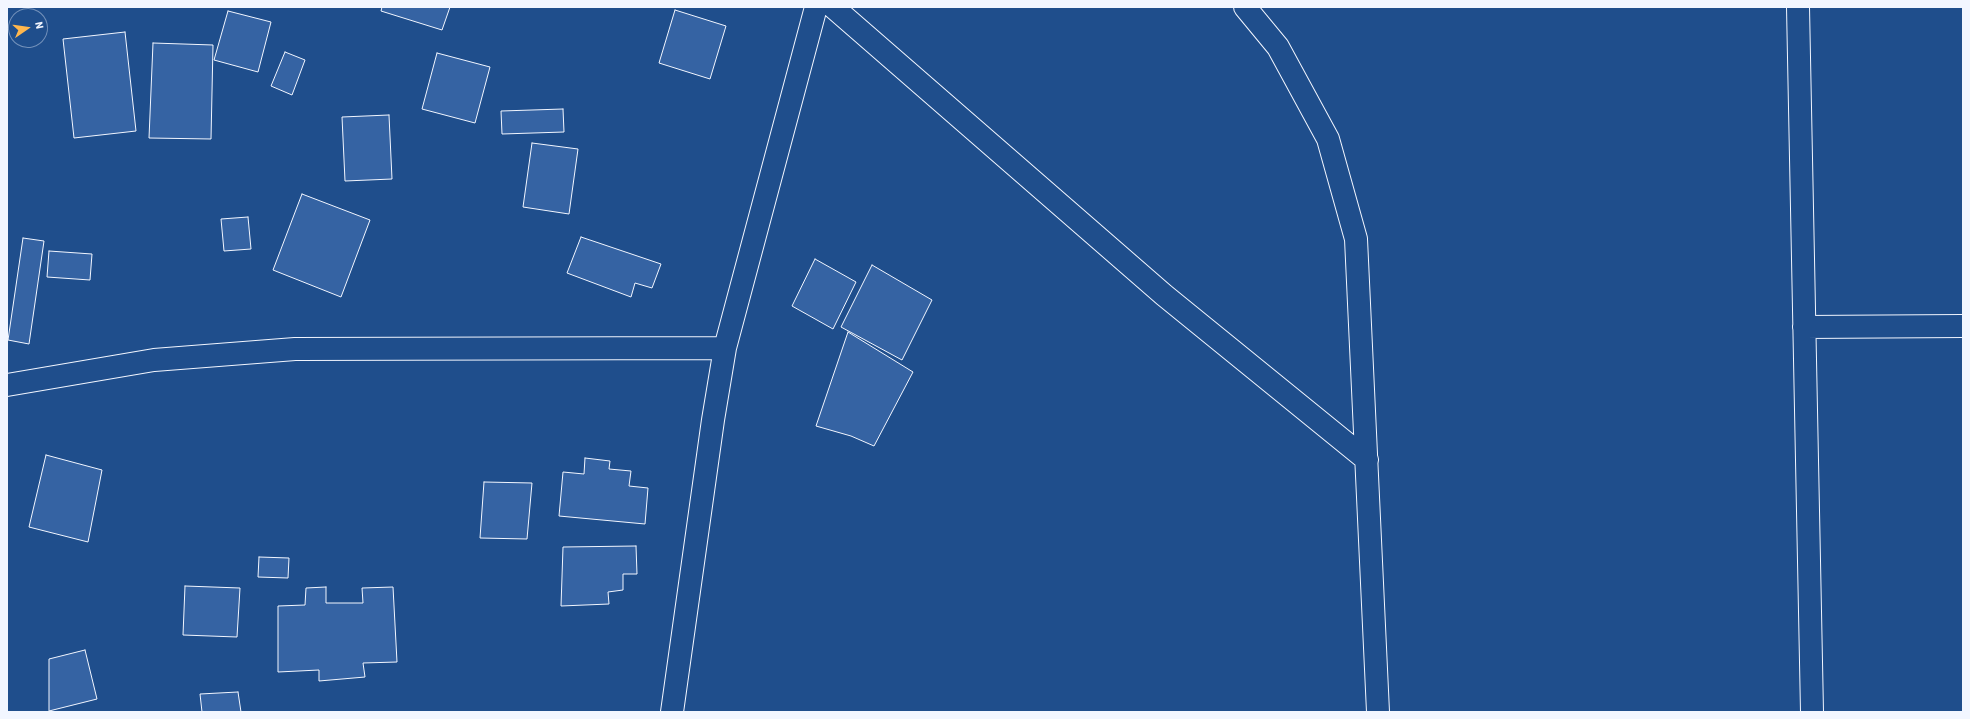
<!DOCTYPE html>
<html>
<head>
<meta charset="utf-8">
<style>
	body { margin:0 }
	#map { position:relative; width:1970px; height:719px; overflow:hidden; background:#1f4e8c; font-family:"Source Sans 3",sans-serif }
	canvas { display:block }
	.frame { position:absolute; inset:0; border:8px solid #f2f6ff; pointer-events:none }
	.north { position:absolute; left:8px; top:8px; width:40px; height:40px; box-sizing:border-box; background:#1f4e8c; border:1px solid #7391ba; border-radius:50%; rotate:77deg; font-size:11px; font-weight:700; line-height:16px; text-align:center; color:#f2f6ff }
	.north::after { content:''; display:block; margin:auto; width:14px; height:18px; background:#ffb74d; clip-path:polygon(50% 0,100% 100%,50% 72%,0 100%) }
</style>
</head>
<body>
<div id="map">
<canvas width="1970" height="719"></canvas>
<div class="frame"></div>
<div class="north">N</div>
</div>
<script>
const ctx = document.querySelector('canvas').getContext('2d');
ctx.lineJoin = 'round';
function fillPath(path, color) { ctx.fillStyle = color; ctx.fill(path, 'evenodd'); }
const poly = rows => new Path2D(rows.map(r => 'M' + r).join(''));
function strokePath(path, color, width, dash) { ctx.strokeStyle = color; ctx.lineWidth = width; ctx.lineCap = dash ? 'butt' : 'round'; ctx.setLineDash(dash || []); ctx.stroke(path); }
const building = poly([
	[382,7,450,7,442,30,381,11,382,7],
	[675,10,726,26,710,79,659,63,675,10],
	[228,11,271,22,258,72,214,60,228,11],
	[125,32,136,131,74,138,63,39,125,32],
	[153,43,213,45,211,139,149,138,153,43],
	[285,52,305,60,292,95,271,86,285,52],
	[437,53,490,67,475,123,422,109,437,53],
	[563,109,564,132,502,134,501,111,563,109],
	[389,115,392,179,345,181,342,117,389,115],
	[532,143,578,149,569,214,523,207,532,143],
	[302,194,370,220,341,297,273,270,302,194],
	[248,217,251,249,224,251,221,219,248,217],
	[581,237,661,264,652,288,635,283,631,297,567,273,581,237],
	[23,238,44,241,29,344,8,340,23,238],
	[49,251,92,254,90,280,47,277,49,251],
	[815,259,856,282,833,329,792,306,815,259],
	[872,265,932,300,902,360,841,327,872,265],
	[848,332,913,372,874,446,851,436,816,426,848,332],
	[46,455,102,470,88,542,29,527,46,455],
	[585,458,610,461,609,469,631,471,629,486,648,488,645,524,559,516,563,472,584,474,585,458],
	[484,482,532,483,527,539,480,538,484,482],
	[636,546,637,574,623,574,623,590,608,592,609,604,561,606,563,547,636,546],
	[259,557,289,558,288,578,258,577,259,557],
	[185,586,240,588,237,637,183,635,185,586],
	[326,587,326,603,363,603,362,588,393,587,397,662,363,663,365,677,319,681,319,670,278,672,278,606,305,605,306,588,326,587],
	[85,650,97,699,49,711,49,659,85,650],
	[238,692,241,712,202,712,200,694,238,692]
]);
const minor = poly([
	[833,7,1164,295,1367,460],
	[1245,7,1278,47,1328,139,1356,239,1378,712],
	[1798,7,1812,712],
	[1804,327,1963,326],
	[7,385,154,360,295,349,725,348],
	[672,712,713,420,725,348,816,7]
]);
fillPath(building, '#3563a3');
strokePath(building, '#f2f6ff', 1);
strokePath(minor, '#f2f6ff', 24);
strokePath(minor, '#1f4e8c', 22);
</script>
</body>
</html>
